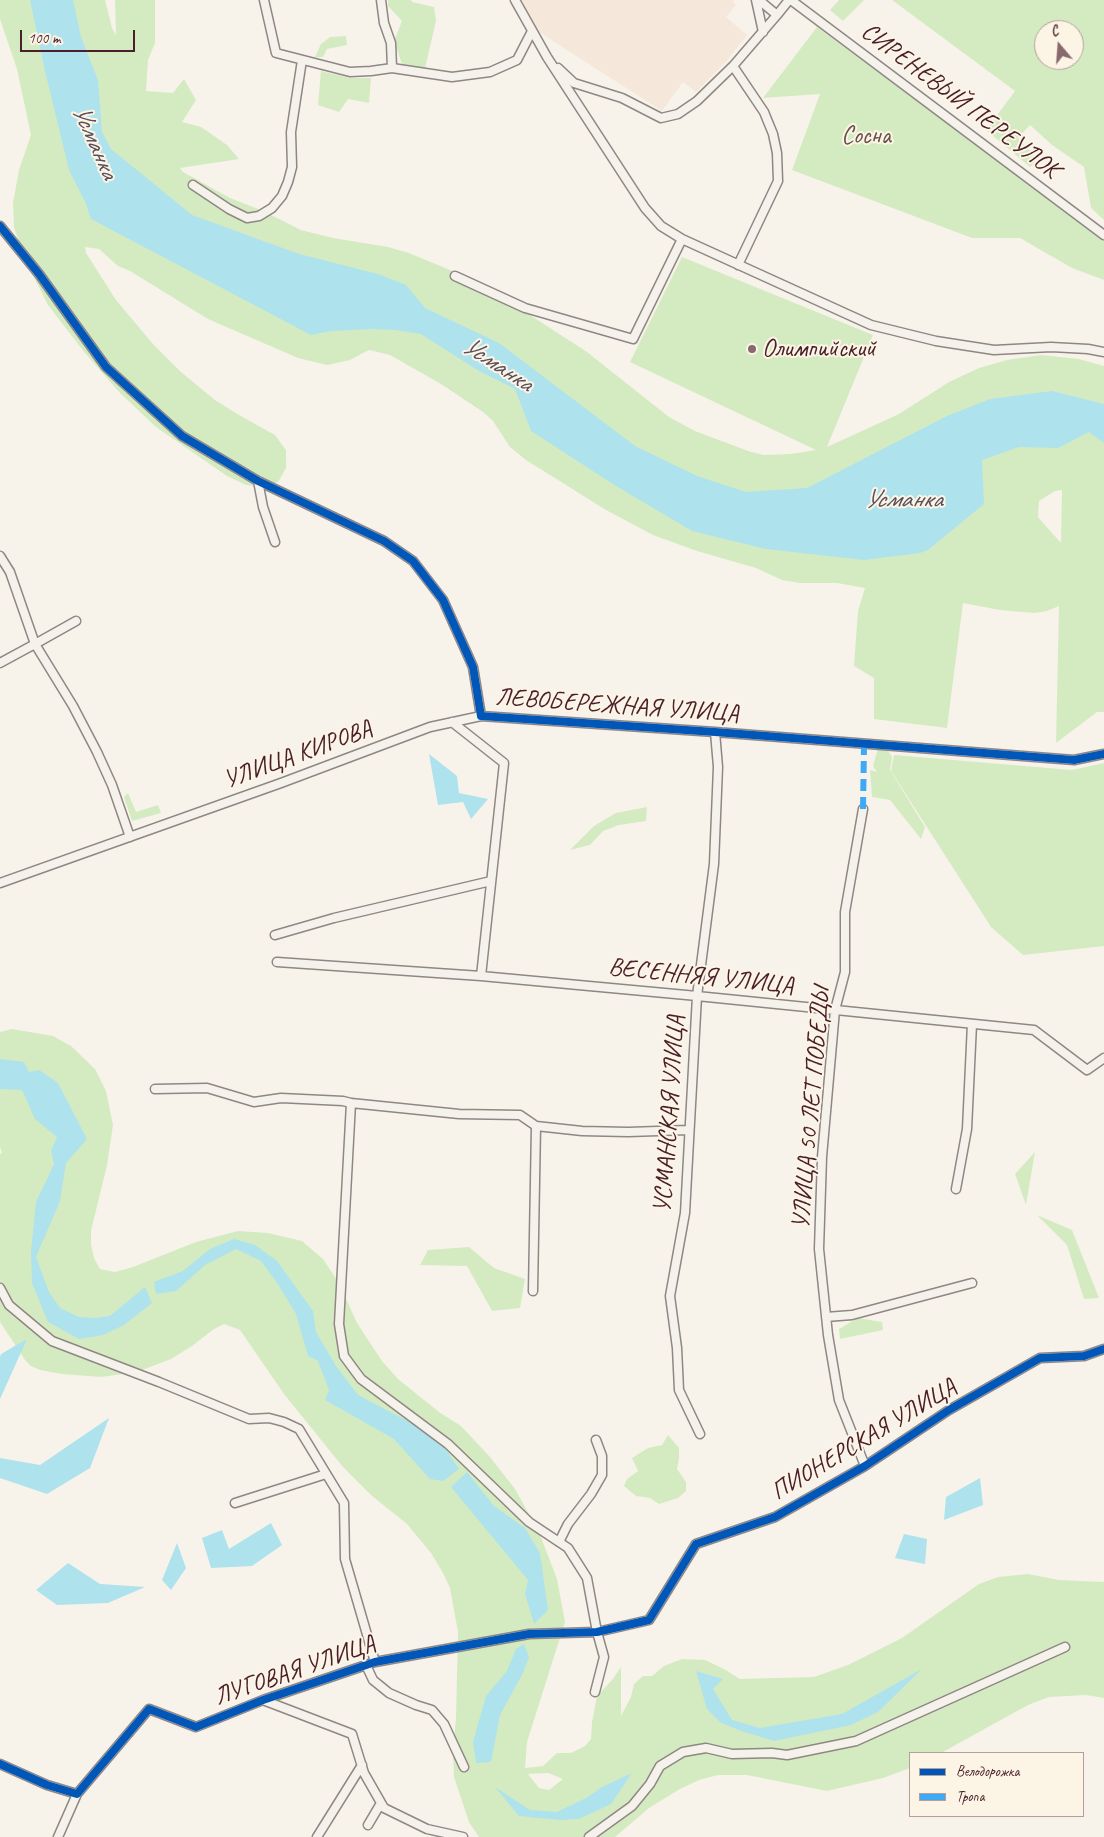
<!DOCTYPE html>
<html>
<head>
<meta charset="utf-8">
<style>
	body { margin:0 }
	#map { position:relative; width:1104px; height:1837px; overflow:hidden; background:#f7f3ea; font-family:Caveat,sans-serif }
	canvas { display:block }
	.legend { position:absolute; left:909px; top:1752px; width:175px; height:65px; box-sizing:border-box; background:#fcf5e5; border:1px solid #b59f9b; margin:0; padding:6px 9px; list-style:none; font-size:15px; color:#4a1f2b }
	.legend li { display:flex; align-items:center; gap:10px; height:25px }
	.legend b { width:25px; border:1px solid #b59f9b }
	.north { position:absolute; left:1034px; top:20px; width:50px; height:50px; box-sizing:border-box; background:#fcf5e5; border:1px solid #b59f9b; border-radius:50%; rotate:342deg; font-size:14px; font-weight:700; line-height:20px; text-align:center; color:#4a1f2b }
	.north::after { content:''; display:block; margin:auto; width:18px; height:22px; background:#87696e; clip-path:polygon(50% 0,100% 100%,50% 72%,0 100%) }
	.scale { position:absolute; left:20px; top:30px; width:115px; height:22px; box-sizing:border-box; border:2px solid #4a1f2b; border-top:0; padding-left:6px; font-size:15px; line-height:18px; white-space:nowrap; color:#4a1f2b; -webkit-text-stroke:4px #fcf5e5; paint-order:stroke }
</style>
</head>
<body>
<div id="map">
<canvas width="1104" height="1837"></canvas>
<ul class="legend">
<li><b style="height:6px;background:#0057b8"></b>Велодорожка</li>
<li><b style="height:6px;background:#3fa9f5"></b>Тропа</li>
</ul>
<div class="north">С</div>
<div class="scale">100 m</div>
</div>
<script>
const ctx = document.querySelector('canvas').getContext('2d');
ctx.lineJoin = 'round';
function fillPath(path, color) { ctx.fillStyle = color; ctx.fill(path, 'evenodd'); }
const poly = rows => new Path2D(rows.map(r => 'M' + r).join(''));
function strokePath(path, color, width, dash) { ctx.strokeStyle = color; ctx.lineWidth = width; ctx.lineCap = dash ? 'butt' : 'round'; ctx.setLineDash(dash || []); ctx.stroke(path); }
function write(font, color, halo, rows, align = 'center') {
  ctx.font = font + ' Caveat,sans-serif'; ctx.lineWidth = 4; ctx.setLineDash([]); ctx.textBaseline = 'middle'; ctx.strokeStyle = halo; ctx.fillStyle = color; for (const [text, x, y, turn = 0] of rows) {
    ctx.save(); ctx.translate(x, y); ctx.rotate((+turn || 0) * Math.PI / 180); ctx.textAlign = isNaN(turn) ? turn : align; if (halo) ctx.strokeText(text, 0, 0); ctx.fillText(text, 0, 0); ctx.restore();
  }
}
const built = poly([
	[522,0,734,0,733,2,736,5,726,17,747,35,726,62,696,92,683,82,662,111,539,32]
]);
const green = poly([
	[0,0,105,0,112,28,116,35,115,0,155,0,155,43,148,60,146,91,173,93,184,79,196,100,182,122,201,127,227,145,239,159,180,168,183,172,230,198,261,210,301,230,333,238,388,247,409,253,450,270,530,315,587,352,669,417,695,431,751,452,764,455,791,454,816,450,630,362,682,257,873,335,827,447,899,414,949,382,979,368,1007,360,1041,355,1079,359,1104,366,1104,712,1097,712,1056,743,1059,606,1047,611,1034,613,1000,610,963,603,947,728,874,719,874,678,854,666,858,611,865,588,837,583,800,583,782,580,756,568,697,551,653,535,606,510,526,460,510,447,493,421,483,412,441,384,390,355,369,350,350,360,327,365,298,358,208,319,130,271,118,266,99,249,85,247,86,253,116,300,153,344,181,372,215,400,239,415,275,435,286,450,286,468,278,482,261,487,246,485,227,476,156,427,120,393,85,353,48,305,25,260,14,227,13,203,19,170,31,135,17,69,0,19],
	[1062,490,1061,542,1060,542,1038,517,1039,501,1055,491],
	[388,0,411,0,412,2,434,7,436,21,425,68,402,64,394,41,402,21,388,6],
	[839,0,864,0,843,21,830,10],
	[892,0,1104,0,1104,220,1091,208,1084,167,1052,145,1030,125,1018,138,1038,159,1030,167,986,130,1015,91],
	[1044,30,1074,30,1074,60,1044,60],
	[817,27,1104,240,1104,280,1072,268,1020,238,972,238,792,170,820,94,763,98],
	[346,36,347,45,327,49,323,57,315,57,321,44,330,37],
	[321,71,350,78,371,78,369,103,348,99,339,112,318,105],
	[878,748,887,749,892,757,890,770,925,827,921,839,890,800,872,797,870,770,877,772,873,766],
	[894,755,1072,770,1104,763,1104,946,1023,955,991,927,891,771],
	[128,793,136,812,158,805,161,813,132,821,124,797],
	[647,807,646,821,619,825,603,831,590,845,570,850,594,826,616,813],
	[12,1029,53,1036,71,1046,95,1069,106,1091,113,1125,107,1165,91,1231,91,1244,94,1258,100,1269,115,1272,133,1267,196,1242,238,1231,268,1233,302,1241,323,1259,339,1283,357,1323,382,1361,398,1379,439,1412,461,1426,490,1457,515,1489,539,1532,557,1579,565,1622,527,1742,525,1768,543,1766,557,1753,571,1753,585,1746,591,1739,592,1722,597,1696,612,1680,621,1667,621,1716,631,1697,634,1684,643,1676,652,1676,664,1666,682,1659,705,1660,724,1669,740,1679,814,1677,848,1665,902,1638,979,1584,998,1577,1028,1574,1059,1580,1104,1582,1104,1698,1086,1695,1049,1697,1028,1705,941,1753,910,1753,910,1768,883,1778,827,1791,747,1775,718,1775,699,1780,680,1789,649,1808,615,1837,479,1837,469,1822,454,1777,453,1755,456,1717,458,1632,450,1588,443,1573,431,1553,407,1524,372,1496,343,1467,284,1394,240,1330,224,1324,214,1329,192,1346,171,1359,137,1372,101,1377,62,1374,40,1370,31,1366,25,1360,0,1322,0,1154,2,1153,0,1147,0,1032],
	[548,1773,563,1779,549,1790,539,1788,528,1774],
	[1035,1152,1026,1205,1015,1174],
	[1037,1215,1072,1230,1099,1298,1084,1299,1067,1245],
	[469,1247,494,1268,525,1279,520,1308,492,1311,467,1266,420,1265,428,1250],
	[858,1318,882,1322,883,1330,840,1339,839,1329],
	[668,1435,679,1448,679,1458,677,1469,686,1482,686,1491,678,1498,659,1504,650,1498,636,1496,624,1486,627,1479,638,1471,632,1458,648,1448,662,1445]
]);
const water = poly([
	[30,0,73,0,81,37,98,80,102,132,111,149,192,215,299,254,378,274,406,285,425,308,499,343,635,446,697,476,746,492,807,488,947,416,990,399,1052,391,1104,404,1104,443,1089,432,1058,448,1019,447,982,460,984,504,928,550,920,553,864,560,766,549,692,531,616,486,531,431,515,389,479,371,421,334,395,330,373,329,331,331,311,335,91,219,86,204,69,170,45,71],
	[429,754,457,776,459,793,488,799,471,819,463,802,438,805],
	[0,1059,24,1062,29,1072,39,1070,58,1083,87,1139,66,1163,60,1201,36,1257,49,1292,60,1308,79,1317,95,1318,110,1316,145,1287,152,1303,124,1325,103,1335,79,1339,48,1322,32,1283,31,1251,36,1202,54,1164,51,1151,57,1137,35,1119,22,1090,0,1089],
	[234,1239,255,1245,277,1261,313,1311,316,1332,336,1366,358,1395,417,1426,444,1447,459,1469,443,1481,430,1479,394,1439,325,1400,329,1390,318,1361,308,1356,296,1314,278,1284,261,1261,236,1249,205,1265,176,1291,156,1294,154,1282,183,1271,210,1249],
	[27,1339,0,1399,0,1357,1,1354],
	[109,1418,90,1468,47,1494,0,1478,0,1458,40,1465],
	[467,1472,494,1506,525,1528,540,1553,548,1610,534,1624,525,1594,528,1580,451,1487],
	[980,1478,983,1505,944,1520,946,1497],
	[271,1523,282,1545,252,1566,211,1568,202,1538,222,1530,229,1549],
	[904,1534,927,1539,925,1564,895,1558],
	[177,1543,186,1568,171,1590,162,1580],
	[68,1563,100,1584,145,1587,108,1603,57,1605,36,1590],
	[524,1644,529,1657,523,1673,500,1715,491,1762,476,1763,473,1742,486,1696,507,1671,516,1649],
	[922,1669,878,1712,851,1725,774,1741,741,1731,720,1722,707,1709,696,1671,723,1679,713,1689,732,1720,760,1728,842,1714],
	[632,1773,611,1804,579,1819,560,1820,519,1816,495,1787,530,1810,557,1812,588,1797,602,1787]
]);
const street = poly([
	[264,0,276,53,350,72,371,71,392,68,452,77,490,72,517,60,532,31],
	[381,0,384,23,391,43,392,68],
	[515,0,547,57,645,208,661,226,682,239,871,325,936,341,994,350,1051,347,1088,349,1104,352],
	[756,0,763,32],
	[759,0,777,15],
	[791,0,1104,235],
	[733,66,764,112,773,134,777,153,778,181,738,265],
	[558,68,574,83,622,98,661,118,678,114,697,101,733,66,777,15,789,0],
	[193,185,229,209,247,218,259,216,272,208,282,196,288,182,292,167,291,132,302,60],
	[0,226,39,274,106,367,182,436,258,481,384,541,413,561,443,600,473,667,481,716,715,732,1074,760,1104,754],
	[455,276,525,308,633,339,682,239],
	[258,481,263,507,275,542],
	[0,556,10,572,35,644,0,663],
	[76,621,35,644,73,706,97,752,112,785,130,837],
	[452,722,504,763,481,976],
	[863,809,845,912,845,972,835,1010,822,1157,819,1249,828,1335,839,1400,865,1466],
	[0,883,281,783,430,727,481,716],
	[275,935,334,918,491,881],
	[277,962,481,976,697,996,1034,1030,1087,1070,1104,1058],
	[155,1089,207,1088,254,1102,281,1098,343,1101,351,1103,459,1114,520,1115,536,1126],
	[351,1103,339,1324,344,1356,361,1379,448,1444,529,1522,568,1548,587,1578,597,1632,604,1657,595,1692],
	[956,1189,967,1129,972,1024],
	[0,1288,9,1305,52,1341,159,1382,249,1419,269,1418,284,1422,299,1429,344,1503,345,1559,375,1662],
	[533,1291,536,1126,582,1131,628,1132,688,1130],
	[826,1317,852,1315,972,1283],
	[700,1434,679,1390,677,1348,670,1296,685,1213,697,996,714,864,718,767,715,732],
	[235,1503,326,1474],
	[559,1542,568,1524,591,1494,602,1475,602,1456,596,1440],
	[366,1665,373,1680,389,1693,416,1705,432,1710,444,1724,464,1767],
	[263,1700,352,1734,364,1773,384,1808,427,1829,463,1837],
	[0,1764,47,1785,77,1794,149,1709,196,1727,263,1700,375,1662,529,1634,597,1632,649,1620,696,1544,775,1517,865,1466,949,1410,1040,1358,1084,1356,1104,1349],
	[368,1825,381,1803],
	[58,1837,77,1794],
	[317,1837,362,1765],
	[589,1837,632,1806,650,1784,660,1766,683,1752,706,1748,732,1754,772,1753,787,1755,856,1741,1065,1647]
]);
const quiet = poly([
	[863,809,864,745]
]);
const cycleway = poly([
	[0,226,39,274,106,367,182,436,258,481,384,541,413,561,443,600,473,667,481,716,715,732,1074,760,1104,754],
	[0,1764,47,1785,77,1794,149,1709,196,1727,263,1700,375,1662,529,1634,597,1632,649,1620,696,1544,775,1517,865,1466,949,1410,1040,1358,1084,1356,1104,1349]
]);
const markers = [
	[752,349,5,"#87696e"]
];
const streetNames = [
	["СИРЕНЕВЫЙ ПЕРЕУЛОК",960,101,37],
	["ЛЕВОБЕРЕЖНАЯ УЛИЦА",617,706,4],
	["УЛИЦА КИРОВА",298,755,-20],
	["ВЕСЕННЯЯ УЛИЦА",701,977,6],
	["УЛИЦА 50 ЛЕТ ПОБЕДЫ",812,1108,-85],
	["УСМАНСКАЯ УЛИЦА",670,1114,-86],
	["ПИОНЕРСКАЯ УЛИЦА",864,1440,-31],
	["ЛУГОВАЯ УЛИЦА",295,1671,-19]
];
const parkNames = [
	["Сосна",866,136]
];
const poiNames = [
	["Олимпийский",762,349]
];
const waterNames = [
	["Усманка",94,142,66],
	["Усманка",497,365,33],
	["Усманка",903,500]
];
fillPath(built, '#f6e7db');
fillPath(green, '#d4ebc2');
fillPath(water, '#aee2ed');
strokePath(street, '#908684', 11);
strokePath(street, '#f5f2ec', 8);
strokePath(quiet, '#3fa9f5', 6, [12, 6]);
strokePath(cycleway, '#0057b8', 8);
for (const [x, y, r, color] of markers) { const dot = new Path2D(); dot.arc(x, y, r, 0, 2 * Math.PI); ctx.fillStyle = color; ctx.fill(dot); strokePath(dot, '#fcf5e5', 2); }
write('25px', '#4a1f2b', '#fcf5e5', streetNames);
write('25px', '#665049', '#fcf5e5', parkNames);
write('25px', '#4a1f2b', '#fcf5e5', poiNames, 'left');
write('italic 26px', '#5b4e5c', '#fcf5e5', waterNames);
</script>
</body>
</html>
